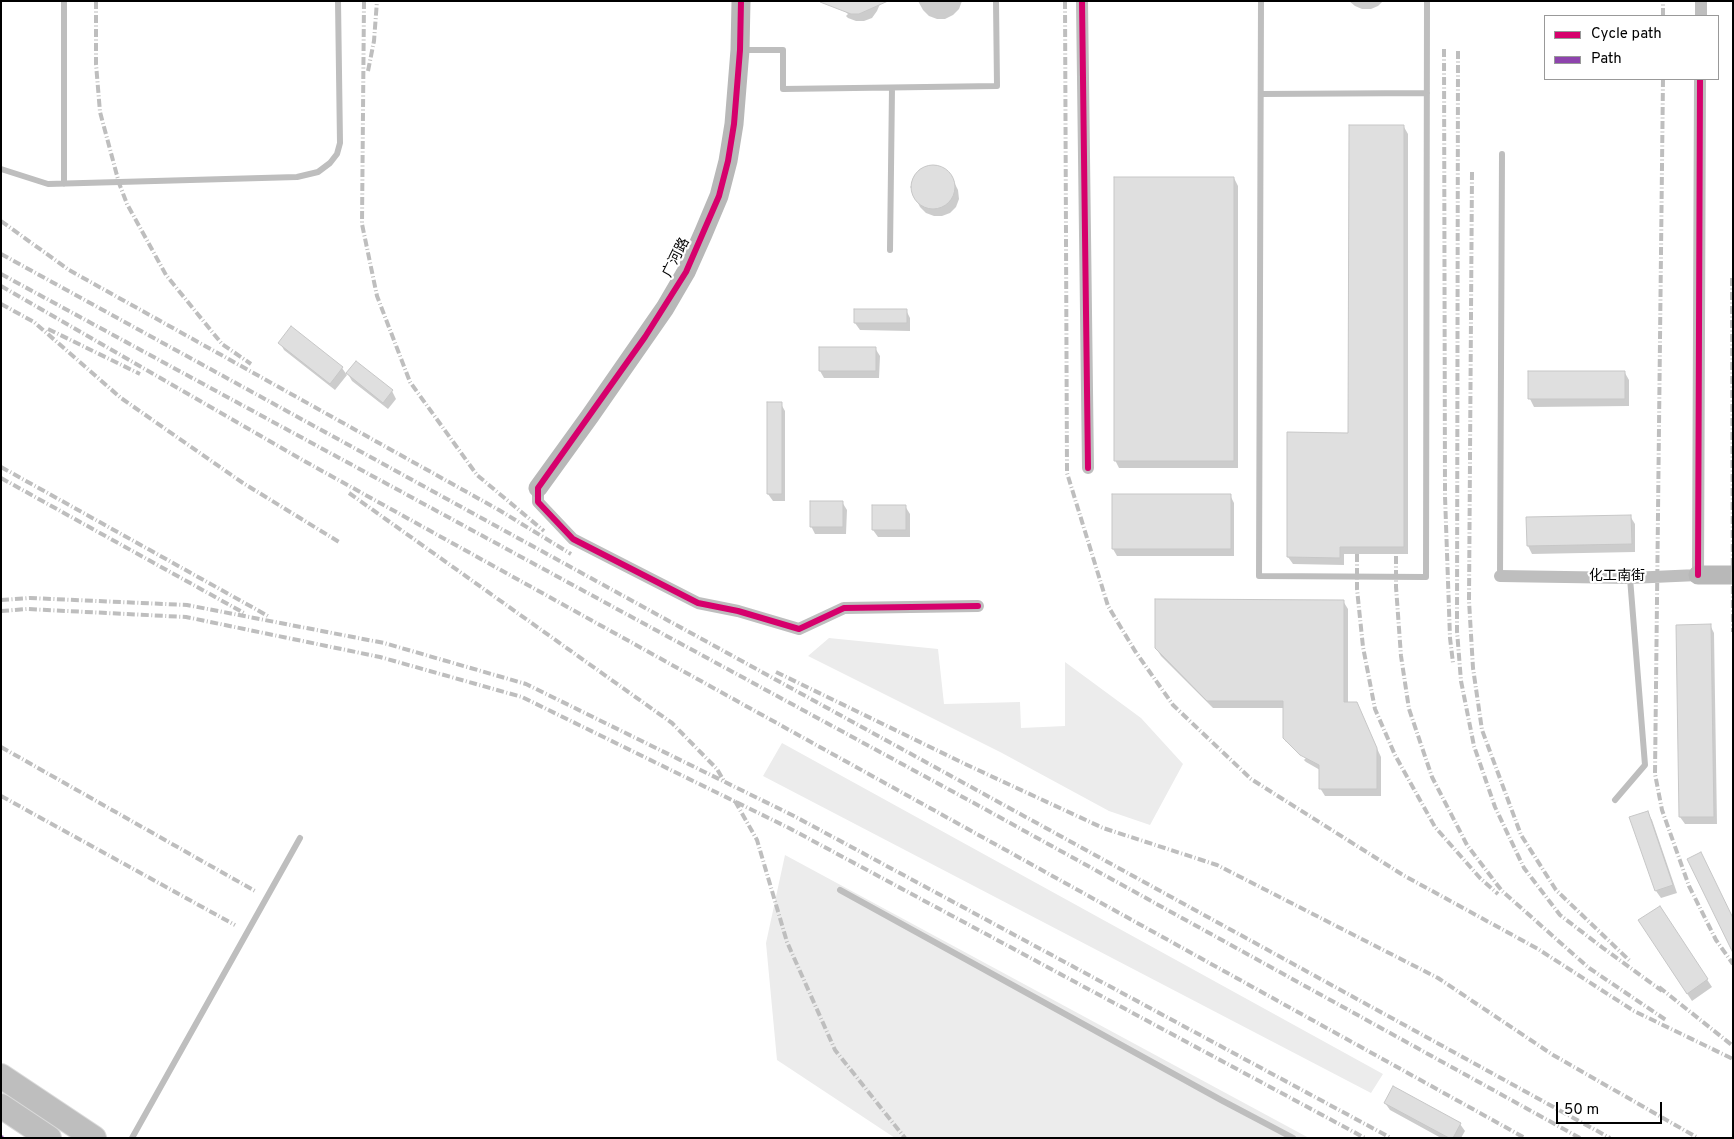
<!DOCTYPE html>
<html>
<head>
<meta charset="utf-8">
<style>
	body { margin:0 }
	#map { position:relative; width:1734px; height:1139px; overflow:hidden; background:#fff; font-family:Overpass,sans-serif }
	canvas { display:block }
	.frame { position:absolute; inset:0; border:2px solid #000; pointer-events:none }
	.legend { position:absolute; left:1544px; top:15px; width:175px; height:65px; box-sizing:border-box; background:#fff; border:1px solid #999; margin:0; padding:6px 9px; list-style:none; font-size:15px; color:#000 }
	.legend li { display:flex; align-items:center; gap:10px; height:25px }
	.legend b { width:25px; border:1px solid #999 }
	.scale { position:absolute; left:1556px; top:1102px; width:106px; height:22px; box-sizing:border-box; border:2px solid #000; border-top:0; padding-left:6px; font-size:15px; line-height:18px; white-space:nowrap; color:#000; -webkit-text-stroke:4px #fff; paint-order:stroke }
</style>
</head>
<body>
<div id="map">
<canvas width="1734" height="1139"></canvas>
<div class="frame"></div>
<ul class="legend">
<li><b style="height:6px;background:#d6006c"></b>Cycle path</li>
<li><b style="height:6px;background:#8e44ad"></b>Path</li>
</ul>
<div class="scale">50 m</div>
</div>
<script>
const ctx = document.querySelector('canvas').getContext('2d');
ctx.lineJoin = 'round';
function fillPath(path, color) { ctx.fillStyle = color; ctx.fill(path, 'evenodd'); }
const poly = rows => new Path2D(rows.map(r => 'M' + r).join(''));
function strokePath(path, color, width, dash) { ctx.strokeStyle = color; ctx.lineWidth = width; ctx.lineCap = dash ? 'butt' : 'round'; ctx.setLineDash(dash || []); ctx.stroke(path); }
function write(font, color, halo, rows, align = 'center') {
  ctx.font = font + ' Overpass,"Noto Sans SC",sans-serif'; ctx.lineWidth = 4.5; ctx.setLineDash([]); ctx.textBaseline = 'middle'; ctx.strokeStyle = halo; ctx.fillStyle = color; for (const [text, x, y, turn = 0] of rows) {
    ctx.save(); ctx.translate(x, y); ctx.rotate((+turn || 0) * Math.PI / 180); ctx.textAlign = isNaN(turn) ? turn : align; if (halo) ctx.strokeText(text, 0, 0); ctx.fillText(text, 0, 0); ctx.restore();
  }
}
const green = poly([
	[829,638,938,649,944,704,1020,702,1021,728,1065,726,1065,662,1141,718,1183,764,1150,825,1109,811,1002,753,808,656],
	[782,743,1383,1074,1371,1093,763,776],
	[785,855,1309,1138,895,1138,777,1060,766,943]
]);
const shadow = poly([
	[962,1,959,9,953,15,945,19,937,19,929,16,923,10,918,1],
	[1349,1,1383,1,1378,6,1371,9,1362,9,1355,6],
	[837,4,880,4,877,11,872,18,864,21,856,21,848,18,841,11,846,16,848,14],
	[1404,127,1408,134,1408,554,1344,554,1344,565,1293,564,1288,557,1350,434],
	[936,165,944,169,950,174,958,190,959,199,956,207,950,213,942,216,934,216,926,213,920,207,912,191,912,183,915,175,920,169,928,166],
	[1234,178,1238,186,1238,468,1119,468,1115,460],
	[906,310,910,318,910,331,860,330,855,323],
	[280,343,342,368,347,375,335,390,284,350],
	[875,348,880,356,879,378,824,378,820,371],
	[1529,373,1625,373,1629,380,1629,406,1534,407,1530,399],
	[348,374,392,391,396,399,388,409,352,381],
	[781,404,785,411,785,501,773,501,768,494],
	[1230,495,1234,503,1234,556,1117,556,1113,549],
	[842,502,847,510,846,534,815,534,811,526],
	[905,506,910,514,910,537,878,537,873,530],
	[1630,516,1635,524,1635,552,1532,554,1528,546,1527,519],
	[1343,601,1348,609,1348,703,1356,703,1381,757,1381,796,1325,796,1320,788,1320,770,1306,762,1288,745,1304,760,1306,758,1286,740,1286,742,1284,737,1284,708,1213,708,1161,656,1156,648],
	[1710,625,1714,633,1717,824,1685,824,1680,817],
	[1647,812,1652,820,1677,893,1661,898,1656,891,1631,818],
	[1659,907,1712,987,1692,1001,1644,928],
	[1385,1103,1460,1124,1465,1131,1461,1138,1441,1138,1390,1110]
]);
const building = poly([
	[820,1,888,1,859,14,851,14,820,2,820,1],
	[1349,125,1404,125,1404,547,1340,547,1340,558,1287,557,1287,432,1348,433,1349,125],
	'911 187a22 22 0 1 1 44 0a22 22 0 1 1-44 0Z',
	[1114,177,1234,177,1234,461,1114,461,1114,177],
	[854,309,907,309,907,323,854,323,854,309],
	[291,326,343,367,330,384,278,343,291,326],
	[819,347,876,347,876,371,819,371,819,347],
	[356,361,393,390,383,403,346,373,356,361],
	[1528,371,1625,371,1625,399,1528,399,1528,371],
	[767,402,782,402,782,494,767,494,767,402],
	[1112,494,1231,494,1231,549,1112,549,1112,494],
	[810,501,843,501,843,527,810,527,810,501],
	[872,505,906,505,906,530,872,530,872,505],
	[1631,515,1632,544,1527,546,1526,517,1631,515],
	[1155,599,1344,600,1344,702,1357,702,1377,748,1377,789,1319,789,1319,765,1300,755,1283,738,1283,701,1207,701,1155,648,1155,599],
	[1711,624,1714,817,1679,817,1676,625,1711,624],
	[1648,811,1673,885,1655,891,1629,817,1648,811],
	[1701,852,1733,918,1733,953,1687,859,1701,852],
	[1660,906,1708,979,1687,994,1638,920,1660,906],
	[1393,1086,1461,1123,1453,1138,1449,1138,1384,1103,1393,1086]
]);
const lane = poly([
	[1261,1,1259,576,1426,577,1427,1],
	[741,50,783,50,783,89,997,86,996,1],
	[1261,94,1427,93],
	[1,169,48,184,297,177,318,172,330,163,337,154,340,143,338,1],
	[64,184,64,1],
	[890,250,892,88],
	[1500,576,1502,154],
	[1615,800,1645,765,1630,578],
	[840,890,1221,1100,1293,1138],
	[132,1138,300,838]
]);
const street = poly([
	[1082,1,1088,468],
	[1701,16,1701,1],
	[538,488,538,502,573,539,698,603,738,611,799,629,844,608,978,606],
	[1500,576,1630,578,1698,575,1700,79]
]);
const secondary = poly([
	[538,488,590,416,665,308,686,272,703,234,719,196,728,161,734,124,740,50,741,1],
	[1698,575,1733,575]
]);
const highway = poly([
	[1,1076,94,1138],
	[1,1106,49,1138]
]);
const rail = poly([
	[96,1,96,64,100,112,119,183,127,204,166,275,222,344,251,364],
	[364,1,362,224,377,296,410,382,477,475,544,531],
	[1065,1,1067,473,1108,606,1135,651,1173,705,1251,779,1403,875,1538,949,1634,1011,1733,1059],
	[1663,16,1663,1],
	[1444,49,1445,496,1450,638,1453,663],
	[1458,51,1457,631,1461,681,1474,746,1495,807,1524,868,1560,915,1603,948,1662,991],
	[368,71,374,41,377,1],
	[1663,79,1655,774,1662,810,1689,886,1716,940,1733,964],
	[1472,172,1469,601,1473,668,1482,730,1521,835,1556,890,1631,962],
	[1,221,69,270,499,510,571,554],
	[1,254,1610,1138],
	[1,274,983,808,1580,1138],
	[1732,278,1733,632],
	[1,286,306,462,1525,1138],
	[1,304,34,322,121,398,243,483,339,542],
	[48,329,140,374],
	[1,467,268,616],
	[1,478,244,613],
	[349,493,672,723,717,769,724,781],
	[1357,554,1357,589,1363,647,1375,709,1395,755,1435,827,1480,878,1498,894],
	[1396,556,1396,587,1401,656,1409,709,1432,777,1467,845,1502,891,1589,968,1666,1020],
	[1,600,30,598,187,605,384,643,526,684,794,816,1391,1138],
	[1,611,27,609,186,617,380,657,522,697,789,828,1365,1138],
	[776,672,965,764,1103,828,1217,865,1438,978,1553,1055,1698,1138],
	[1,747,255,891],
	[1,796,235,925],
	[735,801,757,840,787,942,835,1050,905,1138],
	[1659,987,1733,1046]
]);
const quiet = poly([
	[1,1137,2,1138]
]);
const cycleway = poly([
	[741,1,740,50,734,124,728,161,719,196,686,272,645,337,538,488,538,502,573,539,698,603,738,611,799,629,844,608,978,606],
	[1082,1,1088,468],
	[1698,575,1700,79]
]);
const streetNames = [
	["广河路",677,258,-63],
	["化工南街",1617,577]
];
fillPath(green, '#ececec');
fillPath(shadow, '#0003');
fillPath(building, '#dfdfdf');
strokePath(building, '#c7c7c7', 1);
strokePath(highway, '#dbdbdb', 26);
strokePath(lane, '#bebebe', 6);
strokePath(street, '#bebebe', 12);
strokePath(secondary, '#b8b8b8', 19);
strokePath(highway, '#bebebe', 24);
strokePath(rail, '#bebebe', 4, [8, 2.5, 1, 2.5]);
strokePath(quiet, '#8e44ad', 5, [10, 5]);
strokePath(cycleway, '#d6006c', 6);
write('14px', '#000', '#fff', streetNames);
</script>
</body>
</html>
